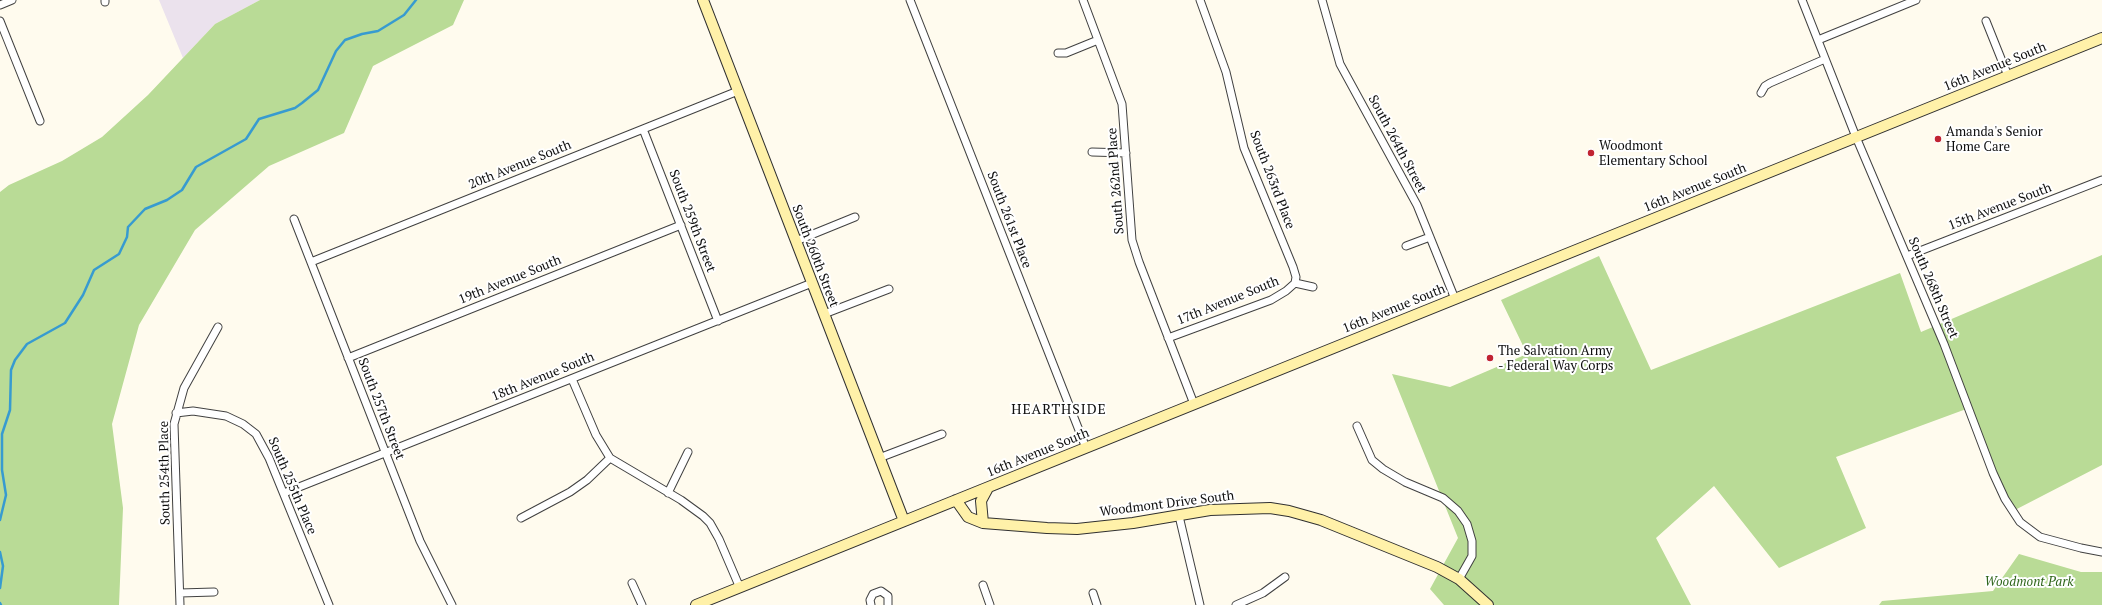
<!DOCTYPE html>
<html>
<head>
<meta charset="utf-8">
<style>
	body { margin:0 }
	canvas { display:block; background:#fffbee }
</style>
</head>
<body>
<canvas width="2102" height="605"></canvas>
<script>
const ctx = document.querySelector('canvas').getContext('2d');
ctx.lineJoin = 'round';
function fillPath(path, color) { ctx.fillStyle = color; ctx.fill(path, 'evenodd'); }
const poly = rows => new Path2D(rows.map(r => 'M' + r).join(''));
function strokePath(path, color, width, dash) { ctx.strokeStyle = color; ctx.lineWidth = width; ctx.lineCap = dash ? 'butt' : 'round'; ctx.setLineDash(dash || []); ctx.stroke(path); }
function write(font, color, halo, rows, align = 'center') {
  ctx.font = font + ' "PT Serif",serif'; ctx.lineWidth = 4; ctx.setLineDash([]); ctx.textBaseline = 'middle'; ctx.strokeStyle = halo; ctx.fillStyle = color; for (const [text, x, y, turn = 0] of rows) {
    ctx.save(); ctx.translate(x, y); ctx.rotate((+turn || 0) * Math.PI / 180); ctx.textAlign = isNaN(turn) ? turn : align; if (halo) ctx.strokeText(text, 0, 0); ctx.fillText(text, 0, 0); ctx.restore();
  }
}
const industrial = poly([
	[159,0,260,0,215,24,183,58]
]);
const forest = poly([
	[260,0,464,0,453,25,373,66,344,133,269,166,195,230,139,325,112,424,123,508,119,605,0,605,0,192,9,185,62,161,102,137,148,95,215,24],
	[2102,255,2102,465,2013,511,1969,408,1836,457,1866,528,1779,568,1714,486,1656,538,1691,605,1444,605,1430,589,1458,538,1392,374,1450,387,1527,354,1501,300,1599,256,1651,370,1900,273,1921,332],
	[2019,554,2081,572,2102,572,2102,605,1879,605,1882,601,1993,591]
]);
const stream = poly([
	[0,520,6,495,2,470,2,434,10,410,11,370,15,360,27,344,65,323,83,295,94,270,119,254,127,237,128,227,145,209,167,200,182,190,196,167,246,139,259,119,295,108,302,103,318,90,336,51,345,40,362,34,378,31,404,15,416,0],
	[0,552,3,566,0,588],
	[0,603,1,605]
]);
const street = poly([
	[105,0,105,2],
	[910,0,1086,448],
	[1083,0,1122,104,1132,240,1139,262,1194,404],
	[1200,0,1226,72,1244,148,1293,267,1296,277,1295,283],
	[1322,0,1340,64,1417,205,1455,299],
	[1802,0,1856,137,1944,344,1993,473,2005,499,2020,522,2040,537,2081,548,2102,552],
	[0,5,12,0],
	[0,21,40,121],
	[1986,21,2008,76],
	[1818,40,1916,0],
	[1058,53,1066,53,1098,40],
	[1761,93,1765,86,1770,83,1825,59],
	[643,129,718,321],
	[1092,152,1126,153],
	[294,219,420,541,452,605],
	[796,241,855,217],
	[1406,246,1430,237],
	[1907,256,2102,180],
	[311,262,738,91],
	[1295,283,1313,287],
	[824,314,889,289],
	[1168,338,1271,300,1286,291,1295,283],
	[348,358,681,225],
	[572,379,596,435,610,458,681,500,703,516,710,523,719,539,740,588],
	[176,413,193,411,226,416,243,424,256,434,269,458,329,605],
	[1357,426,1372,460,1383,469,1405,482,1443,498,1458,511,1467,524,1472,541,1472,556,1459,579],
	[879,458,942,434],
	[284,493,812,283],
	[668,493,688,452],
	[1179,516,1200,605],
	[521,518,570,492,587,480,610,458],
	[632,583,642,605],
	[983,585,990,605],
	[180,593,214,592],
	[1093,593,1097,605],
	[180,605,174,424,184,388,218,327],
	[871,605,870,600,873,594,881,591,888,596,888,605],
	[1236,605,1263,593,1285,577]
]);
const secondary = poly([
	[703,0,904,521],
	[956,500,968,517,983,523,1047,528,1077,529,1133,523,1210,510,1270,508,1289,511,1321,520,1437,567,1459,579,1488,605],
	[983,523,981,501,988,488],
	[696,605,2102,38]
]);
const markers = [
	[1938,139,4,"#c12332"],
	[1591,153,4,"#c12332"],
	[1490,358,4,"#c12332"]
];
const streetNames = [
	["16th Avenue South",1995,67,-22],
	["South 264th Street",1397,144,62],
	["20th Avenue South",520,165,-22],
	["South 263rd Place",1272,180,69],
	["South 262nd Place",1116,181,-94],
	["16th Avenue South",1695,188,-22],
	["15th Avenue South",2000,207,-21],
	["South 261st Place",1009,220,69],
	["South 259th Street",692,221,69],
	["South 260th Street",815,256,69],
	["19th Avenue South",510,280,-22],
	["South 268th Street",1933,288,67],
	["17th Avenue South",1228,301,-22],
	["16th Avenue South",1394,309,-22],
	["18th Avenue South",543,377,-22],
	["South 257th Street",381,409,69],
	["16th Avenue South",1038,453,-22],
	["South 254th Place",165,473,-91],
	["South 255th Place",292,486,67],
	["Woodmont Drive South",1167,504,-7]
];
const poiNames = [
	["Amanda's Senior",1946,132],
	["Home Care",1946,147],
	["Woodmont",1599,146],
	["Elementary School",1599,161],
	["The Salvation Army",1498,351],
	["- Federal Way Corps",1498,366]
];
const parkNames = [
	["Woodmont Park",2029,582]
];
const neighbourhoodNames = [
	["HEARTHSIDE",1059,410]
];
fillPath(industrial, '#ebe2ed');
fillPath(forest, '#b9db96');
strokePath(stream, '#379bd0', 2.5);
strokePath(street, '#414141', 9);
strokePath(secondary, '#303030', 12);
strokePath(street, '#fff', 7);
strokePath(secondary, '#fff1a9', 10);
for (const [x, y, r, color] of markers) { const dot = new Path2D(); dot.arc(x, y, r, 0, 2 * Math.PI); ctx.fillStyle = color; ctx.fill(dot); strokePath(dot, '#fff', 1.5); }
write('13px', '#0e0e0e', '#fff', streetNames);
write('13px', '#0e0e0e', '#fff', poiNames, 'left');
write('italic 13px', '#30671c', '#fff', parkNames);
ctx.letterSpacing = '1px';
write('14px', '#0e0e0e', '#fff', neighbourhoodNames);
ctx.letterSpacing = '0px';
</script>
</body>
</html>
